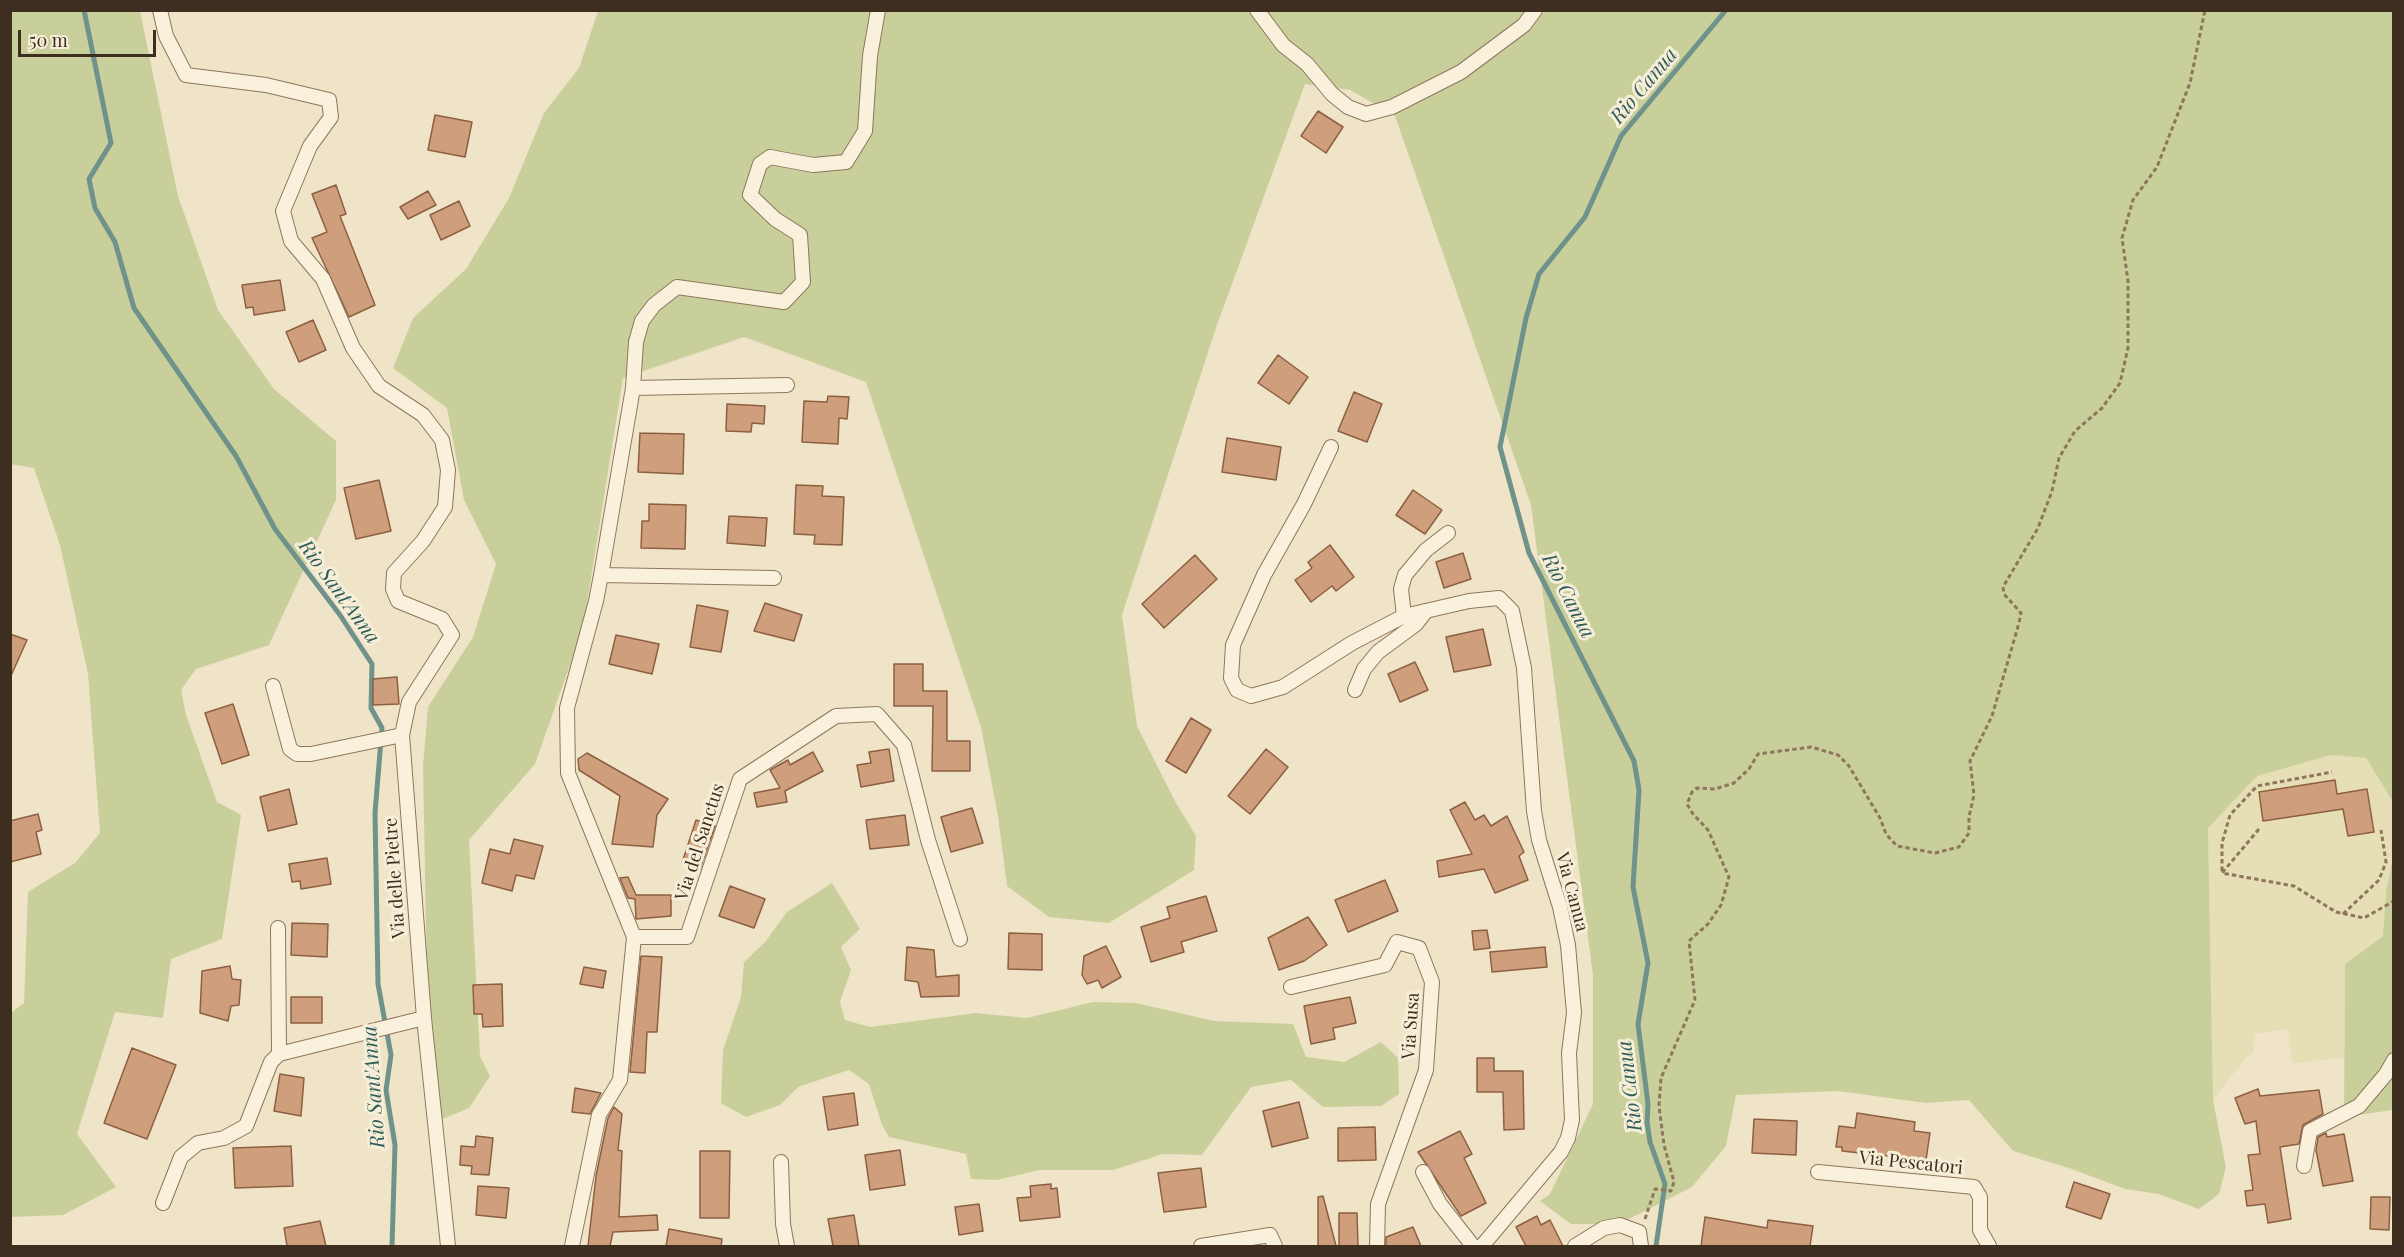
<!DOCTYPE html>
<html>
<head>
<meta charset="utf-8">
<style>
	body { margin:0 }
	#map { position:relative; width:2404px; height:1257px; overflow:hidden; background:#f0e4c8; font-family:"Playfair Display",serif }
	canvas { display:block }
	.frame { position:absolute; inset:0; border:12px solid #3d2e20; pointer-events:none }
	.scale { position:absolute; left:18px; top:30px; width:138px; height:27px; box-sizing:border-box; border:3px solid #3d2e20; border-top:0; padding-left:8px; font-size:18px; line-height:21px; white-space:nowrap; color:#3d2e20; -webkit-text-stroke:4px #f7eed8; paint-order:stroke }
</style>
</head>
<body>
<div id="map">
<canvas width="2404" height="1257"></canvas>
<div class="frame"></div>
<div class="scale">50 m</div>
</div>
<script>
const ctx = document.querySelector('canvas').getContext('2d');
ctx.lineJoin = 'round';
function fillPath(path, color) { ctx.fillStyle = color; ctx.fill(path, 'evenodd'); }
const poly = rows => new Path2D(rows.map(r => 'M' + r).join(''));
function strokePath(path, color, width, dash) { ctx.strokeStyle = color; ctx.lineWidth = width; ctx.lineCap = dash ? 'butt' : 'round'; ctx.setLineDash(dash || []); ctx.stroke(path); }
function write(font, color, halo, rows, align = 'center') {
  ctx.font = font + ' "Playfair Display",serif'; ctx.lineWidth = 6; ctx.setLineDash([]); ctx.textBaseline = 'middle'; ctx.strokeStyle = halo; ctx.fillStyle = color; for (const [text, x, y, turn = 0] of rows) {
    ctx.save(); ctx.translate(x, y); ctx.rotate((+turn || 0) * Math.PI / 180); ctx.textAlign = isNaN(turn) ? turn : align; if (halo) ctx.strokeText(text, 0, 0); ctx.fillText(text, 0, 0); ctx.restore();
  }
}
const farmland = poly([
	[2331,755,2366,758,2393,802,2393,858,2386,891,2383,936,2345,964,2344,1058,2292,1063,2288,1029,2254,1034,2254,1052,2244,1060,2213,1100,2208,828,2257,776]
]);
const green = poly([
	[11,10,140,11,178,196,218,310,274,389,336,441,336,500,269,645,196,669,181,690,186,715,217,802,241,815,222,939,171,959,163,1018,115,1012,77,1134,116,1187,63,1215,11,1217,11,1013,24,1003,28,892,75,863,100,833,88,674,60,545,34,468,11,464],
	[598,11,2393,11,2393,802,2366,758,2331,755,2257,776,2208,828,2213,1100,2226,1167,2219,1194,2199,1209,2159,1194,2125,1189,2069,1168,2013,1151,1969,1100,1926,1103,1838,1091,1736,1095,1726,1146,1692,1187,1619,1224,1571,1224,1540,1201,1550,1194,1593,1104,1593,975,1531,505,1395,116,1350,90,1305,84,1217,325,1122,615,1137,726,1176,803,1196,836,1194,870,1109,923,1049,917,1007,886,998,816,981,727,866,382,744,337,623,378,583,628,535,764,469,840,480,1056,490,1076,469,1108,440,1120,427,982,423,766,428,707,473,637,496,564,464,500,447,408,393,368,413,318,466,269,509,198,544,113,579,68],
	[2393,858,2393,1110,2344,1117,2345,964,2383,936,2386,891],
	[832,883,860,929,841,947,851,970,840,1002,845,1020,870,1027,976,1013,1027,1018,1093,1002,1136,1003,1214,1021,1293,1024,1306,1057,1344,1062,1381,1042,1398,1058,1399,1094,1381,1106,1323,1107,1291,1080,1251,1087,1202,1155,1163,1154,1113,1170,1039,1170,997,1180,971,1179,966,1154,889,1137,882,1125,869,1084,849,1070,798,1087,780,1105,746,1117,721,1103,723,1050,741,997,744,962,765,942,787,912]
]);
const stream = poly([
	[84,10,111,143,89,179,95,208,115,242,134,308,236,456,275,529,340,615,372,664,371,708,382,728,375,813,378,984,391,1055,386,1090,395,1145,392,1246],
	[1656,1246,1665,1184,1650,1142,1647,1122,1648,1104,1638,1024,1648,963,1633,887,1639,790,1634,761,1529,553,1500,447,1526,318,1539,274,1585,217,1621,136,1726,10]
]);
const building = poly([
	[1318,111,1343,127,1326,153,1301,136,1318,111],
	[435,115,472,122,465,157,428,150,435,115],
	[336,185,346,214,340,216,375,305,349,317,312,238,327,232,312,194,336,185],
	[428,191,436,205,408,219,400,207,428,191],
	[459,201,470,226,441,240,430,215,459,201],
	[280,280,285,310,254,315,253,307,246,308,242,285,280,280],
	[313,320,326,350,299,362,286,332,313,320],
	[1278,355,1308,377,1289,404,1258,383,1278,355],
	[1354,392,1382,404,1367,442,1338,431,1354,392],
	[828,396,849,397,847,419,839,418,838,444,802,442,804,401,827,402,828,396],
	[727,404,765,406,764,424,752,423,751,432,726,431,727,404],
	[640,433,684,434,683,474,638,472,640,433],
	[1227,438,1281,447,1276,480,1222,472,1227,438],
	[379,480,391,531,356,539,344,488,379,480],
	[796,485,823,486,822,496,844,497,842,545,814,544,815,535,794,534,796,485],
	[1413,490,1442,510,1425,534,1396,515,1413,490],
	[649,504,686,505,685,549,641,548,642,521,649,521,649,504],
	[729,516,767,518,765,546,727,543,729,516],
	[1330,545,1354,577,1336,591,1332,586,1311,602,1295,580,1312,568,1308,562,1330,545],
	[1463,553,1471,579,1444,588,1436,562,1463,553],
	[1195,555,1217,579,1164,628,1142,604,1195,555],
	[765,603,802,615,794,641,754,631,765,603],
	[697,605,728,611,721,652,690,647,697,605],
	[1483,629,1491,665,1454,672,1446,637,1483,629],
	[10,634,27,640,10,678,10,634],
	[616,635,659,644,652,674,609,664,616,635],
	[1415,662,1428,690,1400,702,1388,674,1415,662],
	[894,664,923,664,923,691,947,691,947,741,970,741,970,771,932,771,933,706,894,706,894,664],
	[397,677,399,704,373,705,373,679,397,677],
	[233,704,249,755,222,764,205,713,233,704],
	[1191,718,1211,730,1186,773,1166,761,1191,718],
	[889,749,894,781,861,787,857,765,871,763,869,752,889,749],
	[1266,749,1288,767,1250,814,1228,796,1266,749],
	[813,752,823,771,785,791,787,802,757,807,754,793,780,788,770,770,788,760,790,765,813,752],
	[587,753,668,799,657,815,653,847,612,844,620,796,579,770,578,759,587,753],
	[2335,780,2337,794,2367,789,2374,832,2348,836,2343,809,2263,821,2259,792,2335,780],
	[289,789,297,824,268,831,260,797,289,789],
	[1465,802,1475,820,1484,815,1491,826,1507,816,1524,852,1519,856,1528,880,1495,893,1484,869,1439,877,1437,861,1472,854,1450,810,1465,802],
	[972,808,983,843,951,852,941,817,972,808],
	[38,814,42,830,36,832,41,854,10,862,10,821,38,814],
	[905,815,909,845,870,849,866,820,905,815],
	[696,820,715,826,700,869,682,863,696,820],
	[514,839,543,846,534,879,516,875,512,891,482,883,490,849,510,854,514,839],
	[327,858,331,884,301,889,300,881,292,882,289,864,327,858],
	[628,877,636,895,671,895,671,916,636,919,635,899,628,898,620,878,628,877],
	[1385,880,1398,911,1348,932,1335,900,1385,880],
	[730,886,765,899,754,928,719,916,730,886],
	[1206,896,1217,931,1181,942,1184,952,1151,962,1141,927,1170,918,1167,907,1206,896],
	[1308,917,1327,945,1304,961,1279,970,1268,938,1308,917],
	[292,923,328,924,327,957,291,955,292,923],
	[1487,930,1490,948,1474,950,1472,931,1487,930],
	[1009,933,1042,934,1042,970,1008,969,1009,933],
	[1106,946,1121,977,1102,988,1098,980,1087,984,1082,975,1084,956,1106,946],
	[907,947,934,950,936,977,959,975,959,996,921,997,918,982,905,980,907,947],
	[1545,947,1547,967,1492,972,1490,952,1545,947],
	[641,956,662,957,657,1032,647,1032,645,1073,630,1072,641,956],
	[230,966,232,979,241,980,239,1005,231,1006,228,1021,200,1013,202,971,230,966],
	[584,967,606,971,603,988,580,984,584,967],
	[502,984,503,1026,483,1027,482,1014,474,1014,473,985,502,984],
	[291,997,322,997,322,1023,291,1023,291,997],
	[1350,997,1356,1023,1333,1028,1335,1039,1311,1044,1304,1006,1350,997],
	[132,1048,176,1065,147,1139,104,1123,132,1048],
	[1477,1058,1494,1058,1494,1071,1523,1071,1524,1129,1504,1130,1503,1092,1477,1092,1477,1058],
	[280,1074,304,1078,301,1116,274,1111,280,1074],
	[575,1088,601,1093,590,1114,572,1112,575,1088],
	[2258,1089,2260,1096,2319,1090,2323,1114,2303,1125,2299,1144,2280,1147,2291,1219,2268,1223,2265,1204,2247,1206,2245,1191,2253,1190,2248,1155,2260,1154,2256,1121,2245,1124,2235,1098,2258,1089],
	[854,1093,858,1125,828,1130,823,1097,854,1093],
	[1299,1102,1308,1138,1272,1147,1263,1111,1299,1102],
	[614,1107,622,1114,618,1150,622,1151,619,1217,657,1215,658,1230,613,1232,610,1246,588,1246,596,1176,608,1118,614,1107],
	[1857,1113,1915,1122,1914,1131,1930,1133,1926,1160,1842,1151,1842,1147,1836,1147,1839,1126,1855,1128,1857,1113],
	[1754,1119,1797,1121,1796,1155,1752,1153,1754,1119],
	[1375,1127,1376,1160,1338,1161,1338,1128,1375,1127],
	[1460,1131,1472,1154,1464,1158,1486,1203,1461,1216,1418,1152,1460,1131],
	[2326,1133,2327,1137,2344,1134,2353,1181,2323,1186,2316,1150,2318,1137,2326,1133],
	[476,1136,493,1138,489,1175,471,1174,472,1166,460,1165,461,1146,475,1147,476,1136],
	[291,1146,293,1186,235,1188,233,1148,291,1146],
	[900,1150,905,1185,870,1190,865,1155,900,1150],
	[700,1151,730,1151,729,1218,700,1218,700,1151],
	[1201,1168,1206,1207,1164,1212,1158,1173,1201,1168],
	[2074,1182,2110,1194,2101,1219,2066,1207,2074,1182],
	[1051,1184,1051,1189,1057,1188,1060,1217,1020,1221,1017,1198,1031,1197,1030,1186,1051,1184],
	[478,1186,509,1188,506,1218,476,1215,478,1186],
	[1323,1196,1336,1246,1318,1246,1318,1197,1323,1196],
	[2371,1197,2390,1197,2389,1230,2370,1229,2371,1197],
	[979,1204,983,1231,959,1235,955,1207,979,1204],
	[1339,1213,1357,1213,1358,1246,1339,1246,1339,1213],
	[854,1215,859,1246,833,1246,828,1219,854,1215],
	[1537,1216,1541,1225,1550,1220,1563,1246,1526,1246,1516,1227,1537,1216],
	[1705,1217,1767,1228,1768,1220,1813,1226,1810,1246,1701,1246,1705,1217],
	[320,1221,326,1246,287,1246,284,1228,320,1221],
	[1413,1227,1421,1246,1386,1246,1386,1237,1413,1227],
	[669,1229,722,1239,721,1246,666,1246,669,1229]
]);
const path = poly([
	[2259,829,2222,873,2294,886,2336,912,2364,918,2394,901],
	[2222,871,2222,843,2230,815,2257,786,2332,772],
	[2343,914,2379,880,2386,862,2381,830],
	[1645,1219,1655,1189,1671,1191,1674,1182,1664,1145,1659,1106,1661,1078,1695,1000,1689,941,1708,924,1721,905,1729,877,1708,830,1693,814,1687,804,1692,792,1697,788,1715,789,1734,783,1749,769,1758,754,1811,747,1838,755,1849,766,1880,818,1886,834,1897,846,1935,853,1959,847,1969,833,1969,817,1974,795,1970,761,1992,716,2019,623,2021,613,2004,594,2003,587,2038,528,2052,491,2059,458,2075,431,2102,408,2120,383,2128,348,2128,281,2122,238,2133,200,2157,167,2190,83,2205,10]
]);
const minor = poly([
	[160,10,166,36,186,75,266,85,329,100,331,117,310,146,283,211,291,241,323,279,353,348,379,386,423,415,442,440,448,470,445,507,423,541,394,573,393,589,398,601,442,619,452,635,409,702,402,735,424,1018,448,1246],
	[1257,10,1283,45,1307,64,1332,94,1348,107,1366,114,1392,107,1461,72,1524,25,1535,10],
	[633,388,636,342,642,321,654,305,677,287,784,302,803,282,800,235,775,219,750,195,760,164,770,157,813,165,846,162,865,131,870,56,878,10],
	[1331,447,1304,504,1264,575,1233,645,1231,678,1237,690,1251,696,1283,687,1352,643,1404,616,1469,601,1499,598,1512,611,1524,668,1534,811,1539,840,1560,907,1568,945,1574,1013,1569,1053,1572,1120,1568,1138,1561,1152,1482,1246],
	[601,575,633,388,787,385],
	[1404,616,1401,589,1405,575,1426,550,1448,533],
	[273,686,290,749,297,754,311,754,402,735],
	[1355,690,1364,669,1378,652,1416,624,1426,611],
	[278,928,279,1054],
	[634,937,687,937,740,779,836,716,877,714,904,745,928,840,960,939],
	[1291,987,1385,965,1397,942,1419,948,1432,982,1426,1070,1378,1204,1377,1246],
	[781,1162,783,1224,787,1246],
	[2304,1166,2310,1131,2359,1106,2386,1074,2394,1060],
	[1423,1172,1440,1204,1473,1246],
	[1818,1172,1974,1187,1980,1197,1980,1230,1989,1246],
	[163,1203,181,1157,198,1143,224,1138,246,1126,271,1062,279,1054,424,1018],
	[572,1246,599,1115,620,1080,634,937,568,773,567,708,596,601,601,575,774,578],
	[1201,1246,1270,1235,1275,1246],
	[1575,1246,1604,1228,1620,1225,1639,1232,1641,1246]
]);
const streetNames = [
	["Via del Sanctus",700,842,-72],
	["Via delle Pietre",395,878,-94],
	["Via Canua",1572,892,75],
	["Via Susa",1411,1026,-86],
	["Via Pescatori",1911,1163,6]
];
const waterNames = [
	["Rio Canua",1644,86,-50],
	["Rio Sant'Anna",339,592,54],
	["Rio Canua",1568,596,63],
	["Rio Canua",1630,1086,-97],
	["Rio Sant'Anna",374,1087,-94]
];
fillPath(farmland, '#e6deb5');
fillPath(green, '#c9cf9b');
strokePath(stream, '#6f938a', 5);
fillPath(building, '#cf9f7d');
strokePath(building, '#8d5f41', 1.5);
strokePath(minor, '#8d765c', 16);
strokePath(path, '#8d765c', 3, [4.5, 3]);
strokePath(minor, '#faf1dc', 14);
write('18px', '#3d2e20', '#f7eed8', streetNames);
write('italic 20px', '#2f5d5a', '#f7eed8', waterNames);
</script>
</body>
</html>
